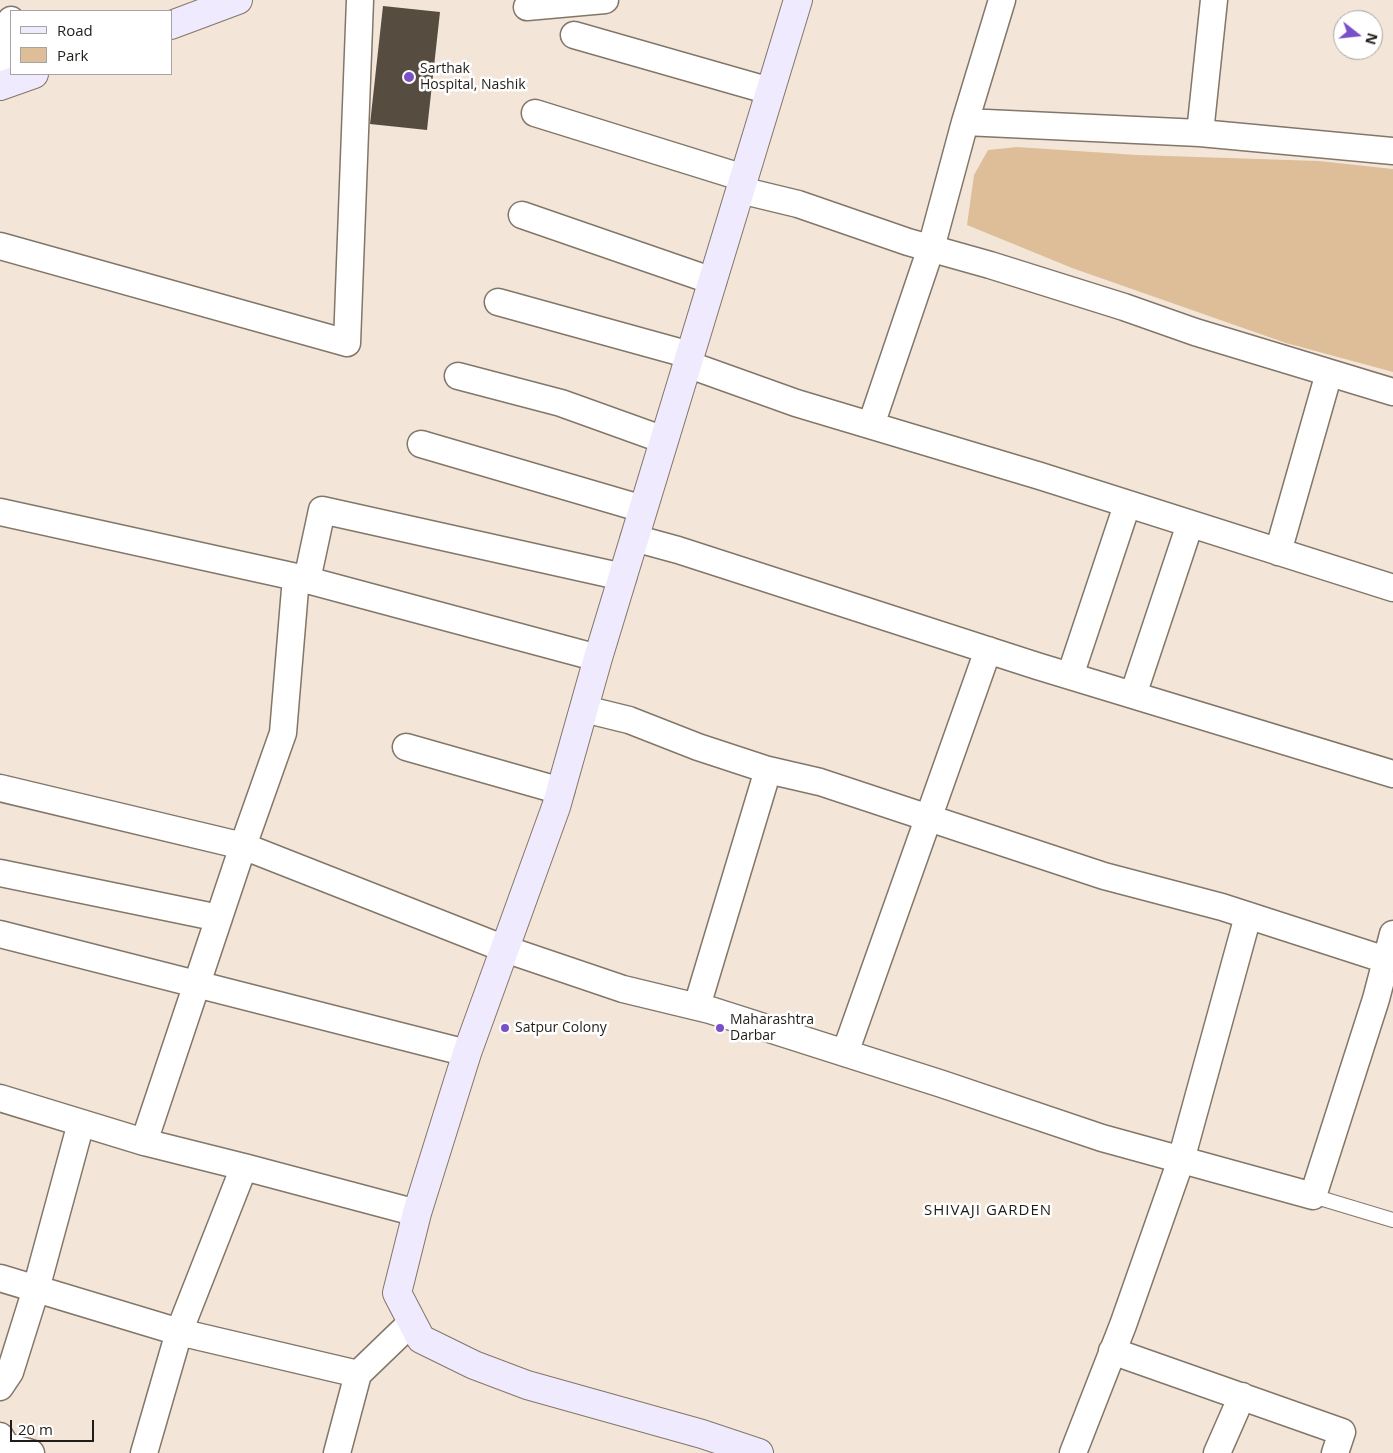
<!DOCTYPE html>
<html>
<head>
<meta charset="utf-8">
<style>
	body { margin:0 }
	#map { position:relative; width:1393px; height:1453px; overflow:hidden; background:#f3e6d8; font-family:"Open Sans",sans-serif }
	canvas { display:block }
	.legend { position:absolute; left:10px; top:10px; width:162px; height:65px; box-sizing:border-box; background:#fff; border:1px solid #a6a4a2; margin:0; padding:6px 9px; list-style:none; font-size:15px; color:#211c17 }
	.legend li { display:flex; align-items:center; gap:10px; height:25px }
	.legend b { width:25px; border:1px solid #a6a4a2 }
	.north { position:absolute; left:1333px; top:10px; width:50px; height:50px; box-sizing:border-box; background:#fff; border:1px solid #a6a4a2; border-radius:50%; rotate:106deg; font-size:14px; font-weight:700; line-height:20px; text-align:center; color:#211c17 }
	.north::after { content:''; display:block; margin:auto; width:18px; height:22px; background:#7a4fc8; clip-path:polygon(50% 0,100% 100%,50% 72%,0 100%) }
	.scale { position:absolute; left:10px; top:1420px; width:84px; height:22px; box-sizing:border-box; border:2px solid #211c17; border-top:0; padding-left:6px; font-size:15px; line-height:18px; white-space:nowrap; color:#211c17; -webkit-text-stroke:4px #fff; paint-order:stroke }
</style>
</head>
<body>
<div id="map">
<canvas width="1393" height="1453"></canvas>
<ul class="legend">
<li><b style="height:6px;background:#efeafd"></b>Road</li>
<li><b style="height:14px;background:#ddbe99"></b>Park</li>
</ul>
<div class="north">N</div>
<div class="scale">20 m</div>
</div>
<script>
const ctx = document.querySelector('canvas').getContext('2d');
ctx.lineJoin = 'round';
function fillPath(path, color) { ctx.fillStyle = color; ctx.fill(path, 'evenodd'); }
const poly = rows => new Path2D(rows.map(r => 'M' + r).join(''));
function strokePath(path, color, width, dash) { ctx.strokeStyle = color; ctx.lineWidth = width; ctx.lineCap = dash ? 'butt' : 'round'; ctx.setLineDash(dash || []); ctx.stroke(path); }
function write(font, color, halo, rows, align = 'center') {
  ctx.font = font + ' "Open Sans",sans-serif'; ctx.lineWidth = 5; ctx.setLineDash([]); ctx.textBaseline = 'middle'; ctx.strokeStyle = halo; ctx.fillStyle = color; for (const [text, x, y, turn = 0] of rows) {
    ctx.save(); ctx.translate(x, y); ctx.rotate((+turn || 0) * Math.PI / 180); ctx.textAlign = isNaN(turn) ? turn : align; if (halo) ctx.strokeText(text, 0, 0); ctx.fillText(text, 0, 0); ctx.restore();
  }
}
const green = poly([
	[1017,147,1137,155,1319,161,1393,169,1393,372,1286,343,1072,268,967,225,974,175,988,150]
]);
const building = poly([
	[383,6,440,12,427,130,370,124]
]);
const lane = poly([
	[1313,1196,1393,1220]
]);
const street = poly([
	[527,7,605,0],
	[574,35,770,91],
	[0,75,11,20],
	[535,113,744,178],
	[965,122,1200,133,1393,151],
	[1200,133,1214,0],
	[740,190,798,204,908,242,990,265,1124,307,1195,332,1393,392],
	[522,215,713,281],
	[0,246,347,343,360,0],
	[498,302,690,355],
	[687,364,796,403,1040,476,1393,588],
	[458,376,561,403,664,440],
	[871,425,931,248,965,122,1002,0],
	[421,444,643,509],
	[0,512,296,577,283,733,243,846,505,949,623,989,710,1010,942,1084,1102,1138,1313,1196,1376,999,1393,934],
	[634,538,678,550,1037,666,1393,774],
	[1278,552,1329,373],
	[598,658,307,580,322,510,623,577],
	[1070,676,1127,505],
	[1133,695,1190,524],
	[584,709,629,720,698,747,768,770,820,782,1104,876,1222,907,1386,960],
	[406,747,561,791],
	[0,788,243,846,144,1142,244,1167,179,1332,144,1453],
	[0,873,219,918],
	[0,934,467,1053],
	[697,1006,768,770],
	[845,1053,988,650],
	[0,1098,144,1142],
	[244,1167,417,1213],
	[0,1278,179,1332,358,1374],
	[1112,1351,1342,1432,1335,1453],
	[0,1387,10,1372,36,1289,81,1123],
	[0,1436,6,1446,31,1453],
	[337,1453,358,1374,412,1322],
	[1073,1453,1123,1325,1181,1160,1248,916],
	[1217,1453,1242,1396]
]);
const secondary = poly([
	[171,25,238,0],
	[0,86,34,74],
	[759,1453,702,1434,527,1385,474,1365,421,1339,397,1293,417,1213,467,1053,556,807,598,658,798,0]
]);
const markers = [
	[409,77,6,"#7a4fc8"],
	[505,1028,5,"#7a4fc8"],
	[720,1028,5,"#7a4fc8"]
];
const poiNames = [
	["Sarthak",420,69],
	["Hospital, Nashik",420,85],
	["Maharashtra",730,1020],
	["Darbar",730,1036],
	["Satpur Colony",515,1028]
];
const neighbourhoodNames = [
	["SHIVAJI GARDEN",988,1211]
];
fillPath(green, '#ddbe99');
fillPath(building, '#564c40');
strokePath(lane, '#827669', 16);
strokePath(street, '#827669', 29);
strokePath(secondary, '#827669', 30);
strokePath(lane, '#fff', 14);
strokePath(street, '#fff', 26);
strokePath(secondary, '#efeafd', 28);
for (const [x, y, r, color] of markers) { const dot = new Path2D(); dot.arc(x, y, r, 0, 2 * Math.PI); ctx.fillStyle = color; ctx.fill(dot); strokePath(dot, '#fff', 2); }
write('14px', '#211c17', '#fff', poiNames, 'left');
ctx.letterSpacing = '1px';
write('15px', '#211c17', '#fff', neighbourhoodNames);
ctx.letterSpacing = '0px';
</script>
</body>
</html>
